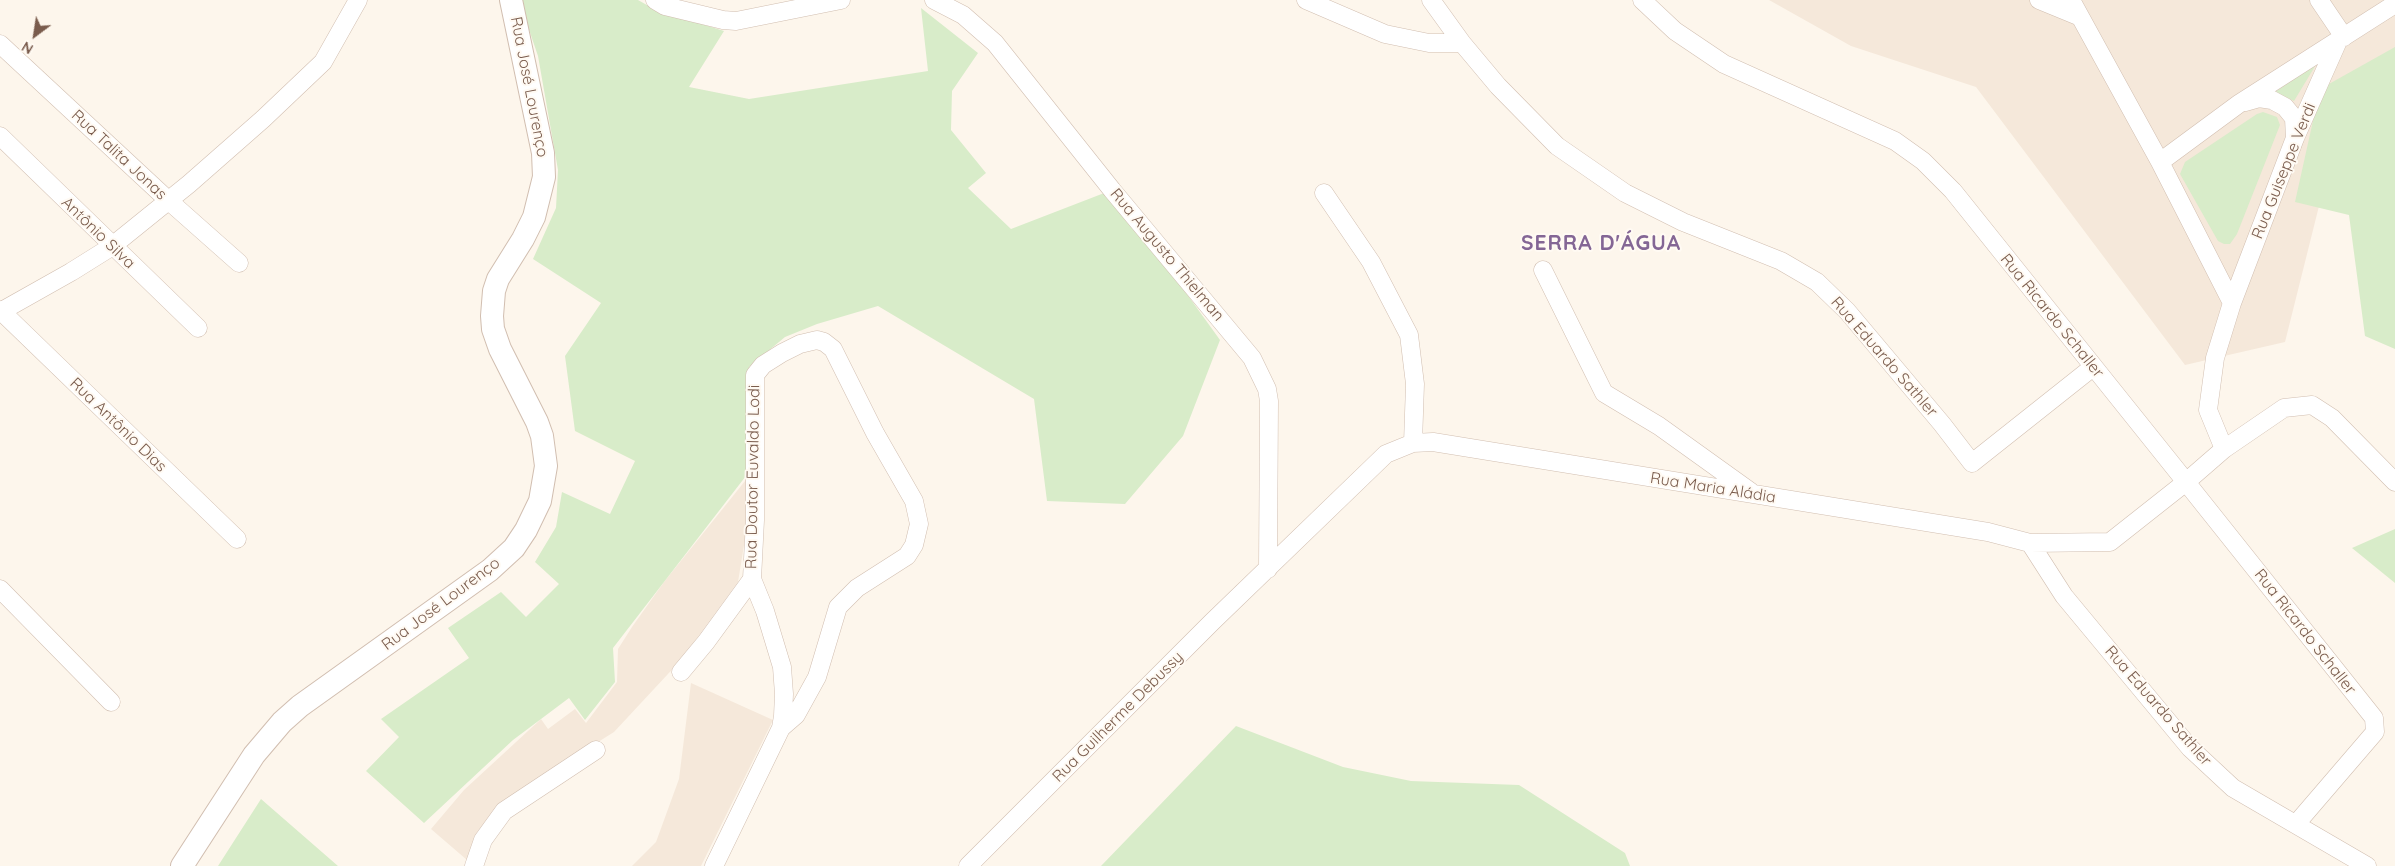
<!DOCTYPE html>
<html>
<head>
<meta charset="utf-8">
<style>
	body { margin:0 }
	#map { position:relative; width:2395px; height:866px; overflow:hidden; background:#fdf6ec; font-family:Quicksand,sans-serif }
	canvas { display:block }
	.north { position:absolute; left:10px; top:10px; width:50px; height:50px; -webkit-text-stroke:4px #fffaf3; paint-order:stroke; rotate:211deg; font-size:14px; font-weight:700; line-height:20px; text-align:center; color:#7a5c4d }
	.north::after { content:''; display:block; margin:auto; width:18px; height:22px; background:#7a5c4d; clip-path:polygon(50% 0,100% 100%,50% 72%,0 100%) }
</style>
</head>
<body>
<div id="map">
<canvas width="2395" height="866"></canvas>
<div class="north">N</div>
</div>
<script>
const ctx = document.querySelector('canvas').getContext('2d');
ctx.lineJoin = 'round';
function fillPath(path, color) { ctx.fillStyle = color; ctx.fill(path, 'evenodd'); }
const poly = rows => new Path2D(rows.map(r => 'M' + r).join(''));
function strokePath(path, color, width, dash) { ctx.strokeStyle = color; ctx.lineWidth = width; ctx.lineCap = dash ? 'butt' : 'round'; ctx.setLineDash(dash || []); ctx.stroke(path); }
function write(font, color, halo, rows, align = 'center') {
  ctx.font = font + ' Quicksand,sans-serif'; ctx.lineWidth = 4; ctx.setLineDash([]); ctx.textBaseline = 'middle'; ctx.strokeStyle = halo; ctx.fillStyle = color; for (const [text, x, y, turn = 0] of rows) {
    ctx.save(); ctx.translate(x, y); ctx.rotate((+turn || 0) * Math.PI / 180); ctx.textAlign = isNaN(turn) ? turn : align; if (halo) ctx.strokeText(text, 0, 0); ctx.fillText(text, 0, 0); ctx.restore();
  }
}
const residential = poly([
	[1769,0,2395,0,2395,93,2336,138,2285,342,2185,365,1976,87,1851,46],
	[749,476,745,539,738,582,681,660,614,732,501,803,477,832,467,860,431,829,464,790,541,719,548,729,575,709,586,723,617,682,618,649,632,627,664,582],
	[691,683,773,720,701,866,632,866,656,842,679,779]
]);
const green = poly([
	[519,0,638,0,654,9,724,31,689,87,749,99,928,71,921,8,978,53,952,91,951,130,986,173,968,188,1011,229,1112,190,1220,340,1183,436,1125,504,1047,501,1034,399,878,306,817,324,785,337,749,367,749,472,613,648,615,682,585,720,569,698,513,740,424,823,366,771,399,737,381,719,469,658,448,628,501,592,526,617,559,584,535,562,556,527,562,492,610,514,635,461,575,431,565,356,601,303,533,259,556,208,558,170,538,56],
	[2395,47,2395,349,2365,336,2349,215,2295,202,2320,89],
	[2317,63,2294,101,2275,92],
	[2263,112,2277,117,2280,125,2237,234,2230,244,2224,244,2218,241,2180,174,2185,162,2257,114],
	[2395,529,2395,583,2352,548],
	[1236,726,1343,767,1411,781,1519,785,1625,853,1630,866,1101,866],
	[261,799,338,866,218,866]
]);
const minor = poly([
	[655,0,665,6,723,20,736,21,841,0],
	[934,0,963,15,995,43,1112,190,1252,358,1267,389,1269,401,1268,569],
	[1306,0,1385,34,1429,43,1462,43],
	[1431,0,1462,43,1498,86,1557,146,1625,193,1683,222,1781,261,1817,282,1847,311,1942,424,1972,463,2093,367],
	[1642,0,1675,31,1724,64,1895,141,1923,161,1953,191,2186,482,2374,718,2375,732,2296,824],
	[2039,0,2078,16],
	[2071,0,2160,162,2232,303],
	[2319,0,2344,37],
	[0,44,169,201,239,263],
	[2245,102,2259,98,2272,100,2285,107,2294,118,2295,138],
	[0,136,198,328],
	[2160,162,2240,103,2395,4],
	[1324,193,1371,262,1409,335,1415,384,1413,443],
	[1543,270,1604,393,1659,426,1751,492],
	[0,310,237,539],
	[0,312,71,272,111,247,189,184,263,119,323,62,358,0],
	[2224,449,2208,410,2215,358,2232,303,2295,138,2338,41],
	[2030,543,2064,596,2190,748,2233,788,2367,866],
	[0,589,111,702],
	[681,672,706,642,752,579],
	[474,866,483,840,504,811,596,750],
	[714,866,781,728,783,716,784,694,782,667,765,611,752,579,755,520,755,375,763,365,782,353,800,344,817,340,824,342,833,349,875,433,914,501,919,524,914,545,907,556,857,588,838,607,817,677,796,715,781,728],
	[968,866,1212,622,1386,454,1413,443,1433,442,1988,532,2030,543,2110,542,2186,482,2224,449,2284,408,2312,405,2332,418,2395,482]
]);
const tertiary = poly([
	[182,866,254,755,282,722,300,706,490,570,514,548,526,530,540,501,546,466,542,436,537,422,500,349,493,329,492,316,494,291,498,279,523,239,534,217,544,177,543,153,511,0]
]);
const streetNames = [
	["Rua José Lourenço",529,87,79],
	["Rua Talita Jonas",119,155,43],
	["Rua Guiseppe Verdi",2284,171,-68],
	["Antônio Silva",98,233,44],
	["Rua Augusto Thielman",1167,255,50],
	["Rua Ricardo Schaller",2052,316,51],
	["Rua Eduardo Sathler",1884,357,49],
	["Rua Antônio Dias",118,425,44],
	["Rua Doutor Euvaldo Lodi",753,477,-89],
	["Rua Maria Aládia",1713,488,9],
	["Rua José Lourenço",441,604,-37],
	["Rua Ricardo Schaller",2305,632,52],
	["Rua Eduardo Sathler",2158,706,49],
	["Rua Guilherme Debussy",1118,717,-45]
];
const districtNames = [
	["SERRA D'ÁGUA",1601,244]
];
fillPath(residential, '#f5e8da');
fillPath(green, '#d8ecc9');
strokePath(minor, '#d1beb0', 19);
strokePath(tertiary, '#d1beb0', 24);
strokePath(minor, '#fff', 18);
strokePath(tertiary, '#fff', 22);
write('16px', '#7a5c4d', '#fffaf3', streetNames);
ctx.letterSpacing = '1px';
write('bold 21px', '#846695', '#fffaf3', districtNames);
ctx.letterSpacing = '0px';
</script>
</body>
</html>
